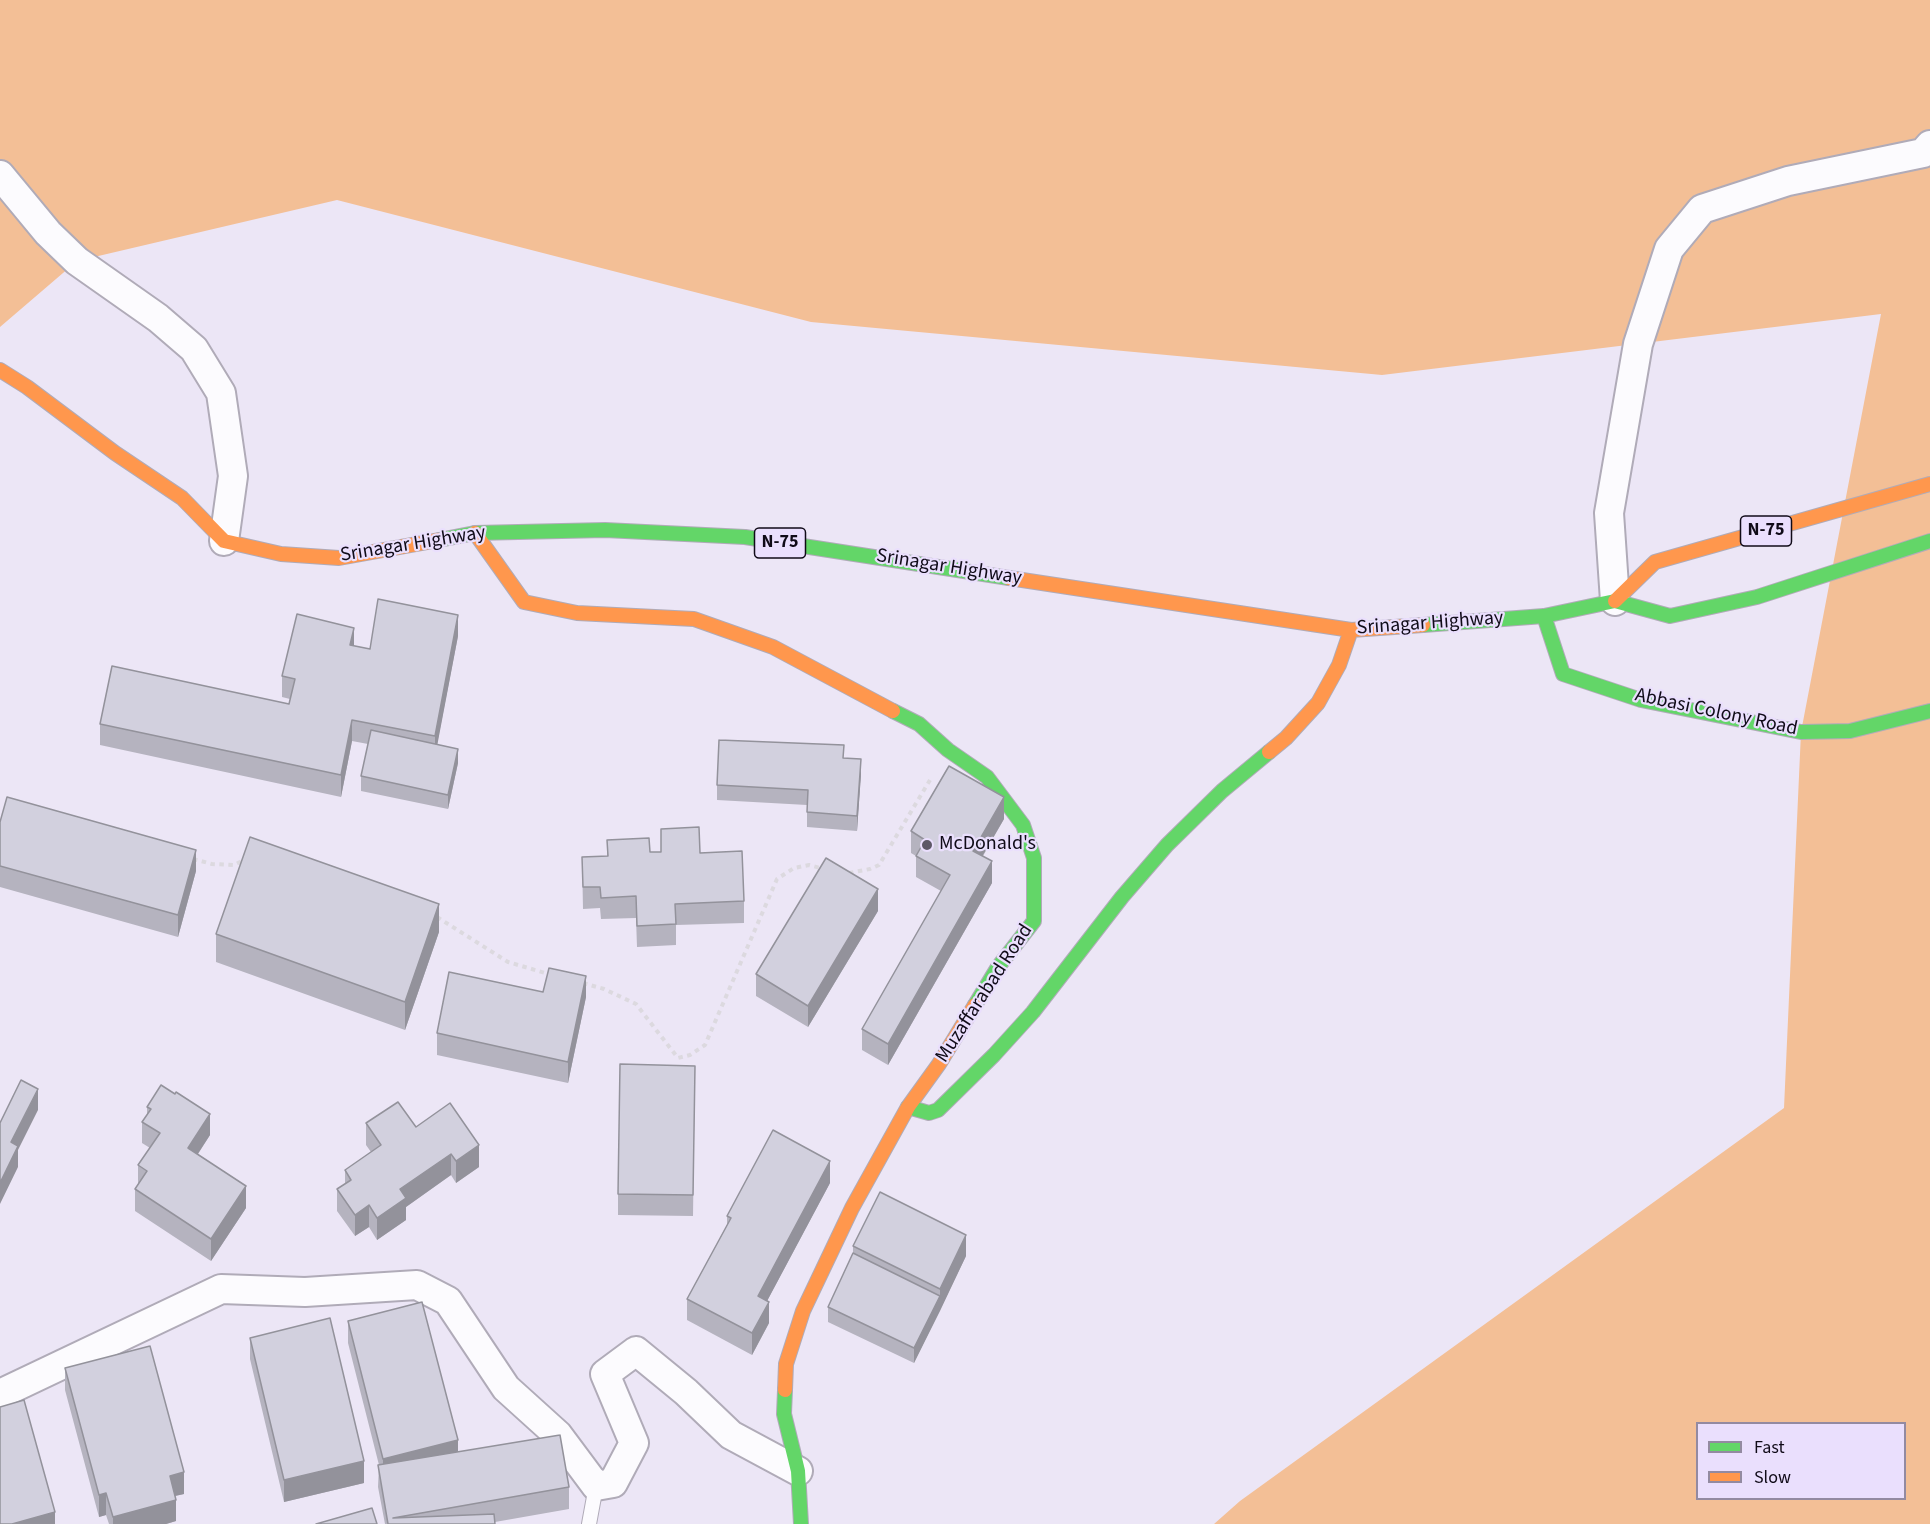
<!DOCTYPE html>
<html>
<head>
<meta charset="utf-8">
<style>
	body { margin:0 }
	#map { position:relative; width:1930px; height:1524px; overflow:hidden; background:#ece6f6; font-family:"Source Sans 3",sans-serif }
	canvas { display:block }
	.legend { position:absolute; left:1696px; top:1422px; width:210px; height:78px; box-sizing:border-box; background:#eadffd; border:2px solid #938aa1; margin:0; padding:8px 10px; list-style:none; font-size:18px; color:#100b18 }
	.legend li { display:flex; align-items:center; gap:12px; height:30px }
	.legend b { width:30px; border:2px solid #938aa1 }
</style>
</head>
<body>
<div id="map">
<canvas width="1930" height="1524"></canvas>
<ul class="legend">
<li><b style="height:8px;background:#63d668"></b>Fast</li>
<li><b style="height:8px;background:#ff974d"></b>Slow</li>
</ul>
</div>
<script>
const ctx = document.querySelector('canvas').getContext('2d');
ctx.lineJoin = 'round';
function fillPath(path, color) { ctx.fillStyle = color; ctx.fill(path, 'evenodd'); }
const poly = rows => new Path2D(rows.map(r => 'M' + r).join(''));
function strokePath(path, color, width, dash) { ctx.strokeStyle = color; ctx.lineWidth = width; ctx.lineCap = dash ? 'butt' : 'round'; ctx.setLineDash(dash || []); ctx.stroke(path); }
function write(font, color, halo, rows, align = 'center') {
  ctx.font = font + ' "Source Sans 3",sans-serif'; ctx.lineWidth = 4.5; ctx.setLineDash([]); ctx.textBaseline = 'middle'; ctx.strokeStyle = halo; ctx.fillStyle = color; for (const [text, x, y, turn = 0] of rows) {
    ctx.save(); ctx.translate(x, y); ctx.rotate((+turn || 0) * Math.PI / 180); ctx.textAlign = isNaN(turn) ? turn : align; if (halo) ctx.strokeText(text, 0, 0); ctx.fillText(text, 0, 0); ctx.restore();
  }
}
const forest = poly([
	[0,0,1930,0,1930,1524,1214,1524,1240,1501,1784,1108,1801,732,1881,314,1382,375,811,322,337,200,77,261,0,327],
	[1698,1424,1904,1424,1904,1498,1698,1498]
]);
const path = poly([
	[193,859,212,864,234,865,246,859],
	[849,873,870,869,879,865,930,780],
	[437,917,508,962,552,975],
	[583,983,604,989,636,1004,678,1058,690,1055,705,1045,777,879,794,868,809,865,824,869]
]);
const lane = poly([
	[589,1524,596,1486]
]);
const street = poly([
	[0,175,48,233,77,261,158,318,194,349,221,393,233,476,224,541],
	[1615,601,1609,513,1638,344,1669,249,1702,209,1788,181,1923,153,1930,145],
	[0,1394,221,1289,305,1292,417,1285,448,1301,506,1388,558,1435,596,1486,613,1483,634,1443,605,1374,636,1351,686,1392,731,1435,798,1471]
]);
const fast = poly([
	[439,540,475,533,605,530,745,537,1009,578],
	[1544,616,1563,674,1641,700,1801,732,1850,731,1930,711],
	[1423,625,1544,616,1615,601,1670,616,1757,597,1930,541],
	[893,711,919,724,948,750,987,777,1023,825,1034,858,1034,921,998,967,975,1005],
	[908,1107,929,1113,938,1110,994,1055,1033,1012,1122,897,1167,845,1222,791,1269,752],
	[785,1390,784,1414,798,1471,801,1524]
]);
const slow = poly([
	[0,370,27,387,115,453,182,498,224,541,281,554,339,558,439,540],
	[475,533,524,602,577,613,694,619,773,647,893,711],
	[1009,578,1351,630,1423,625],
	[1615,601,1655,562,1930,484],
	[1269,752,1286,738,1318,703,1339,665,1351,630],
	[785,1390,786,1364,803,1311,852,1208,908,1107,939,1064,975,1005]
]);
const wall = poly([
	[458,636,437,744,458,763,448,809,361,791,361,776,368,744,352,741,341,797,100,745,100,724,289,704,290,699,282,697,282,676,354,646,370,649],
	[844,758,861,774,857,831,807,827,807,805,717,800,717,785],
	[1004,819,983,856,992,883,888,1065,862,1050,862,1029,941,891,916,877,916,856,911,853,911,831],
	[0,822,196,871,178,937,0,887],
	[607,840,650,852,700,853,744,901,744,923,676,925,676,945,637,947,636,918,601,919,600,908,583,909,582,857,607,856],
	[878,911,808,1027,756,996,756,974],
	[439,932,405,1030,216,962,216,934],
	[543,992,586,997,568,1083,437,1055,437,1033],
	[695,1066,693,1216,618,1215,618,1194],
	[147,1107,210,1135,198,1154,246,1208,211,1261,135,1211,135,1189,138,1184,138,1165,150,1148,142,1143,142,1122,147,1115],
	[366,1123,416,1127,479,1167,456,1183,451,1175,406,1207,406,1220,377,1240,369,1227,355,1236,337,1211,337,1189,345,1184,345,1170,371,1152,366,1145],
	[830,1183,767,1301,769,1323,752,1355,687,1320,687,1299,727,1225,727,1216],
	[853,1246,966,1256,914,1363,828,1322,828,1307,853,1253],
	[348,1321,458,1452,569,1487,569,1509,495,1522,495,1524,385,1524,378,1487,379,1465,348,1343],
	[250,1338,364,1483,284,1502,250,1359],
	[65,1368,184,1494,175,1496,176,1521,166,1524,109,1524,106,1515,99,1517,65,1390]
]);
const shadedWall = poly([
	[458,615,458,636,435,757,435,736],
	[354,628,354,650,350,645],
	[352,720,352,741,341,797,341,775],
	[458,749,458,763,448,809,448,795],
	[861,759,861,774,857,831,857,816],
	[1004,797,1004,819,973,872,973,851],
	[196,850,196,871,178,937,178,915],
	[992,861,992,883,888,1065,888,1044],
	[878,889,878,911,808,1027,808,1006],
	[439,904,439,932,405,1030,405,1002],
	[586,976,586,997,568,1083,568,1062],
	[38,1089,38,1110,18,1150,18,1167,0,1204,0,1183,11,1142],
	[210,1114,210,1135,188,1169,188,1148],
	[479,1145,479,1167,456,1183,456,1161],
	[451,1154,451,1175,406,1207,406,1220,377,1240,377,1218,400,1189],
	[830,1161,830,1183,758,1318,758,1296],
	[246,1186,246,1208,211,1261,211,1239],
	[369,1205,369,1227,355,1236,355,1215],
	[966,1235,966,1256,940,1311,940,1289],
	[940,1296,940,1311,914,1363,914,1348],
	[769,1302,769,1323,752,1355,752,1333],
	[458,1440,458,1461,383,1481,383,1459],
	[364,1461,364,1483,284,1502,284,1480],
	[184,1472,184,1494,170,1497,170,1476],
	[106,1493,106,1515,99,1517,99,1495],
	[176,1500,176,1521,166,1524,113,1524,113,1517],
	[55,1512,55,1524,12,1524]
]);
const building = poly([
	[378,599,458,615,435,736,352,720,341,775,100,724,112,666,289,704,295,679,282,676,297,614,354,628,350,645,370,649,378,599],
	[371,730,458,749,448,795,361,776,371,730],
	[719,740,844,745,843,758,861,759,857,816,807,812,808,790,717,785,719,740],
	[949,766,1004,797,973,851,992,861,888,1044,862,1029,950,875,916,856,925,840,911,831,949,766],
	[7,797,196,850,178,915,0,866,0,822,7,797],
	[699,827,700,853,742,851,744,901,675,904,676,924,637,926,636,896,601,898,600,887,583,887,582,857,608,856,607,840,649,838,650,852,661,852,661,829,699,827],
	[250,837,439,904,405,1002,216,934,250,837],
	[826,858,878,889,808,1006,756,974,826,858],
	[549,968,586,976,568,1062,437,1033,449,972,543,992,549,968],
	[620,1064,695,1066,693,1195,618,1194,620,1064],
	[21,1080,38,1089,11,1142,18,1146,0,1183,0,1123,21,1080],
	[161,1085,175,1094,176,1092,210,1114,188,1148,246,1186,211,1239,135,1189,147,1171,138,1165,160,1133,142,1122,151,1109,147,1107,161,1085],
	[398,1102,416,1127,450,1103,479,1145,456,1161,451,1154,400,1189,406,1198,377,1218,369,1205,355,1215,337,1189,351,1180,345,1170,381,1145,366,1123,398,1102],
	[773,1130,830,1161,758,1296,769,1302,752,1333,687,1299,731,1218,727,1216,773,1130],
	[880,1192,966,1235,940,1289,853,1246,880,1192],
	[853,1253,940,1296,914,1348,828,1307,853,1253],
	[422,1302,458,1440,383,1459,348,1321,422,1302],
	[330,1318,364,1461,284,1480,250,1338,330,1318],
	[150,1346,184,1472,170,1476,176,1500,113,1517,106,1493,99,1495,65,1368,150,1346],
	[24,1400,55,1512,12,1524,0,1524,0,1407,24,1400],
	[560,1435,569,1487,393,1518,494,1514,495,1524,388,1524,378,1465,560,1435],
	[372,1508,377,1524,316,1524,372,1508]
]);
const markers = [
	[927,845,6,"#5d5866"]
];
const shields = [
	[1766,531,51],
	[780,543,51]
];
const shieldNames = [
	["N-75",1766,531],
	["N-75",780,543]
];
const streetNames = [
	["Srinagar Highway",413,545,-9],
	["Srinagar Highway",949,568,9],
	["Srinagar Highway",1430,624,-4],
	["Abbasi Colony Road",1716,713,12],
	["Muzaffarabad Road",985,994,-57]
];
const poiNames = [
	["McDonald's",939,845]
];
fillPath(forest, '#f3bf96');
strokePath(lane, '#b0abb8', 16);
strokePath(street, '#b0abb8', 32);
strokePath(fast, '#b0abb8', 16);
strokePath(slow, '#b0abb8', 16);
strokePath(path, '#dcd9df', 4, [4.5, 4.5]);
strokePath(lane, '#fcfbfe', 14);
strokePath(street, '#fcfbfe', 28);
strokePath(fast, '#63d668', 14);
strokePath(slow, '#ff974d', 14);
fillPath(wall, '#b5b3bf');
fillPath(shadedWall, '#93929b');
fillPath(building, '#d2d0de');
strokePath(building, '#93929b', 1.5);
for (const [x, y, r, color] of markers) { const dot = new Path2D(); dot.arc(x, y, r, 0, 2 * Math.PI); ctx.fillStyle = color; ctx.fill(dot); strokePath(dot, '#eadffd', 2); }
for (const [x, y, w] of shields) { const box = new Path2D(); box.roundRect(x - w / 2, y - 15, w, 30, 4.5); ctx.fillStyle = '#eadffd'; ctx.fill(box); strokePath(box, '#100b18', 1.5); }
write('bold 18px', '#100b18', null, shieldNames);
write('20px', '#100b18', '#eadffd', streetNames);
write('20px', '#100b18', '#eadffd', poiNames, 'left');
</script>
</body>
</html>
